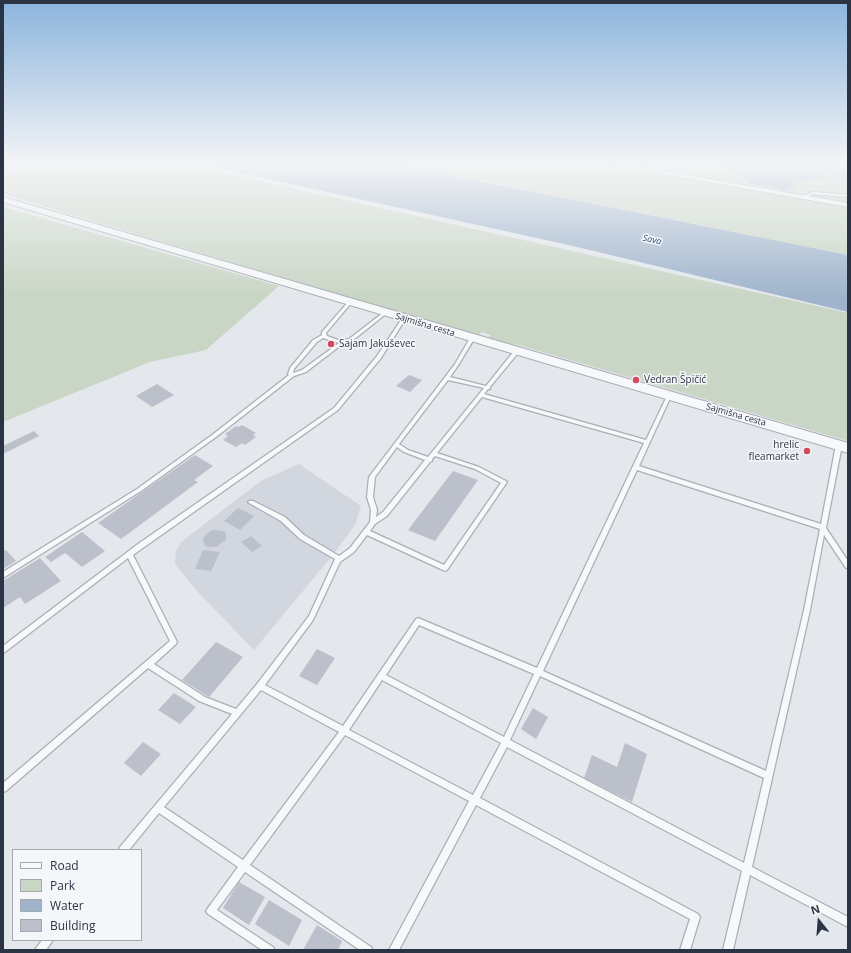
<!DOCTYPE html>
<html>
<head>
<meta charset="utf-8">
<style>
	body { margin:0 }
	#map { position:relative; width:851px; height:953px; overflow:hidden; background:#e4e7ec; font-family:"Open Sans",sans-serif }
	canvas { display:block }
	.frame { position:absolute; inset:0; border:4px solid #2b3445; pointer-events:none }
	.legend { position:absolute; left:12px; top:849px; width:130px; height:92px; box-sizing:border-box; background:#f4f6f9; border:1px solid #a4a8b1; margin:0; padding:5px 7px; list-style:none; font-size:12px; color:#2b3445 }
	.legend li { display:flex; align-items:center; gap:8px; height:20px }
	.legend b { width:20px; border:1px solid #a4a8b1 }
	.north { position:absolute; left:799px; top:901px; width:40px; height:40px; -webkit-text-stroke:3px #f4f6f9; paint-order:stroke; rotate:343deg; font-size:11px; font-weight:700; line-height:16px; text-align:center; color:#2b3445 }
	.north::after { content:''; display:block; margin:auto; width:14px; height:18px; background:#2b3445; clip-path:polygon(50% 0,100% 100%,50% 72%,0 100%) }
</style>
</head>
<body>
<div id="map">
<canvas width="851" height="953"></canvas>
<div class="frame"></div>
<ul class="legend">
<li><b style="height:5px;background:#f7f8fa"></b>Road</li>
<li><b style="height:11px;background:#c9d6c5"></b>Park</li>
<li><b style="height:11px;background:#9fb4cc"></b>Water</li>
<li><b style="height:11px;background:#bbc0ca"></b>Building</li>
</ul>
<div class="north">N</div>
</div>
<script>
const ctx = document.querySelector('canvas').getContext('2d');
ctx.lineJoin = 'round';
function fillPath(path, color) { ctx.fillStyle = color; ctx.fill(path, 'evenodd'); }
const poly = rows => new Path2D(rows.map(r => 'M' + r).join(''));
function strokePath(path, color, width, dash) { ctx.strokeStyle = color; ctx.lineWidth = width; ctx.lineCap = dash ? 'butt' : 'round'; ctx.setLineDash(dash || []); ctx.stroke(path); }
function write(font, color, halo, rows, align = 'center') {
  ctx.font = font + ' "Open Sans",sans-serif'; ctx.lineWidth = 3; ctx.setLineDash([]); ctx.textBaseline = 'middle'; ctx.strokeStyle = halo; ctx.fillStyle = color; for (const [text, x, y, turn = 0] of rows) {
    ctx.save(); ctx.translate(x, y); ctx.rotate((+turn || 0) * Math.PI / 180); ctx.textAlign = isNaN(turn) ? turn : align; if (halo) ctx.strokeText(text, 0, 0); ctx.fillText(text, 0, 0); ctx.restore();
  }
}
const built = poly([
	[299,464,361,506,355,525,333,555,254,650,195,589,175,564,176,551,181,542,261,481]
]);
const green = poly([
	[3,164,185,164,848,313,848,441,522,346,487,339,491,335,482,332,478,336,3,194],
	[398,164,605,164,848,207,848,255],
	[618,164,848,164,848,202,843,202,842,203,809,198],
	[3,207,279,286,206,350,150,362,3,422]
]);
const water = poly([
	[200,164,395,164,848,255,848,312,573,246],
	[715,164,813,164,818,167,822,167,824,164,848,164,848,182,840,180,830,172,822,172,826,179,794,181,790,183,796,188,784,190,747,183,745,179,736,174,734,170]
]);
const building = poly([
	[409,375,422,380,410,392,396,386],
	[157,384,174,395,152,407,136,396],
	[242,425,256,433,253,435,256,437,245,445,242,443,236,447,223,440,228,436,225,434,236,426,239,427],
	[34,431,39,436,3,454,3,446],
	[195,455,213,466,194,480,198,482,121,539,98,523],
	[453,471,478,480,435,541,408,530],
	[238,508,254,516,240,530,224,521],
	[214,530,223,531,226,533,226,540,216,547,208,547,204,545,203,538,210,531],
	[82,532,105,551,82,567,65,553,51,562,45,557],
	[251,536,262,546,252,552,241,542],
	[6,550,16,561,3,569,3,552],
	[203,550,220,552,211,571,195,569],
	[40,558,61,581,25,604,20,597,3,608,3,581],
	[216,642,243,657,209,697,182,680],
	[317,649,335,658,317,685,299,676],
	[174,693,196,707,180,724,158,710],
	[533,708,548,717,536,739,521,729],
	[143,742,161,754,141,776,124,763],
	[625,743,647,754,632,802,584,778,592,755,617,767],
	[239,882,265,897,249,925,223,908],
	[269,900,302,920,289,946,255,924],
	[317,925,342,941,338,950,303,950]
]);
const service = poly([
	[813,192,848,195,848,197,813,194,802,199,799,198,813,192],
	[349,301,350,301,352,302,326,333,327,336,341,341,349,339,384,312,386,312,387,313,352,341,345,342,306,372,294,376,216,437,141,491,3,578,3,572,137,489,212,435,289,375,288,374,290,368,313,340,322,335,322,332,349,301],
	[323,338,339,343,302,370,293,373,294,369,317,342,323,338],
	[403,317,404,317,406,318,381,358,338,410,133,555,177,642,176,644,154,664,205,697,236,709,257,684,309,616,335,559,300,539,281,521,249,503,248,502,249,501,253,501,285,517,304,535,339,556,350,548,370,522,371,510,367,497,369,477,455,364,470,338,472,338,474,339,459,364,450,377,486,386,514,351,518,351,518,353,490,387,490,389,488,389,484,394,646,440,667,396,669,394,671,395,671,396,639,466,821,524,836,445,839,443,841,444,842,445,826,528,848,561,848,568,846,568,824,535,810,610,752,867,848,917,848,927,750,875,733,950,723,950,742,871,507,747,480,798,698,914,700,917,690,950,680,950,690,919,476,805,399,950,389,950,469,801,345,735,250,865,371,947,373,950,360,950,245,872,217,910,273,947,275,950,262,950,208,914,206,911,208,908,238,867,159,813,129,850,119,850,120,847,232,714,199,701,148,668,6,791,3,792,3,783,170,641,128,558,5,652,3,653,3,646,138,544,334,408,377,356,403,317],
	[448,380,484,388,428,457,408,450,399,444,448,380],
	[482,397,644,443,537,668,418,618,416,619,343,726,265,685,313,620,340,562,354,552,367,535,443,570,445,571,447,570,507,482,506,481,479,467,437,453,482,397],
	[397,447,404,452,425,460,383,512,376,517,377,510,373,497,375,477,397,447],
	[435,456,475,469,501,483,444,565,370,531,375,524,387,516,430,462,432,461,432,459,435,456],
	[637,470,820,529,804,610,766,771,543,671,637,470],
	[419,625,534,674,504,737,386,675,419,625],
	[540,676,764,778,744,863,510,740,540,676],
	[382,680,501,743,473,795,349,730,382,680],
	[261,690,339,732,243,860,164,807,261,690],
	[42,940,53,940,51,943,46,950,35,950,37,947,42,940]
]);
const minor = poly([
	[609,164,622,164,848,203,848,207,609,164]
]);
const tertiary = poly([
	[3,197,848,443,848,453,3,202,3,197]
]);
const markers = [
	[331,344,4,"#d1495b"],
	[636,380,4,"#d1495b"],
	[807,451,4,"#d1495b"]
];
const farWaternames = [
	["Sava",652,240,12]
];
const farStreetnames = [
	["Sajmišna cesta",425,325,17],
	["Sajmišna cesta",736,415,16]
];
const poiNames = [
	["Sajam Jakuševec",339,344],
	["Vedran Špičić",644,380],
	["hrelic",799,445,"right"],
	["fleamarket",799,457,"right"]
];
fillPath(built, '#d2d6de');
fillPath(green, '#c9d6c5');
fillPath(water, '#9fb4cc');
fillPath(building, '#bbc0ca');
strokePath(service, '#a9aeb7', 2.5);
strokePath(minor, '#a9aeb7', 2);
strokePath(tertiary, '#a9aeb7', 2);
fillPath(service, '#f7f8fa');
fillPath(minor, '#f7f8fa');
fillPath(tertiary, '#f7f8fa');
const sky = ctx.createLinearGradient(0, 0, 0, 297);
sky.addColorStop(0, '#8bb4dd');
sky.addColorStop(0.55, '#f3f4f6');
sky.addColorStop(1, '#f3f4f600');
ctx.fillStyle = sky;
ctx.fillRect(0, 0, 851, 297);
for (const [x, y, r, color] of markers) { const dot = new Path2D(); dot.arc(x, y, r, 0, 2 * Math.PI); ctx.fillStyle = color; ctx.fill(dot); strokePath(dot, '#f4f6f9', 1.5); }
write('italic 9px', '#34527a', '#f4f6f9', farWaternames);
write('9px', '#2b3445', '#f4f6f9', farStreetnames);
write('10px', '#2b3445', '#f4f6f9', poiNames, 'left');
</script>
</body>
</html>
